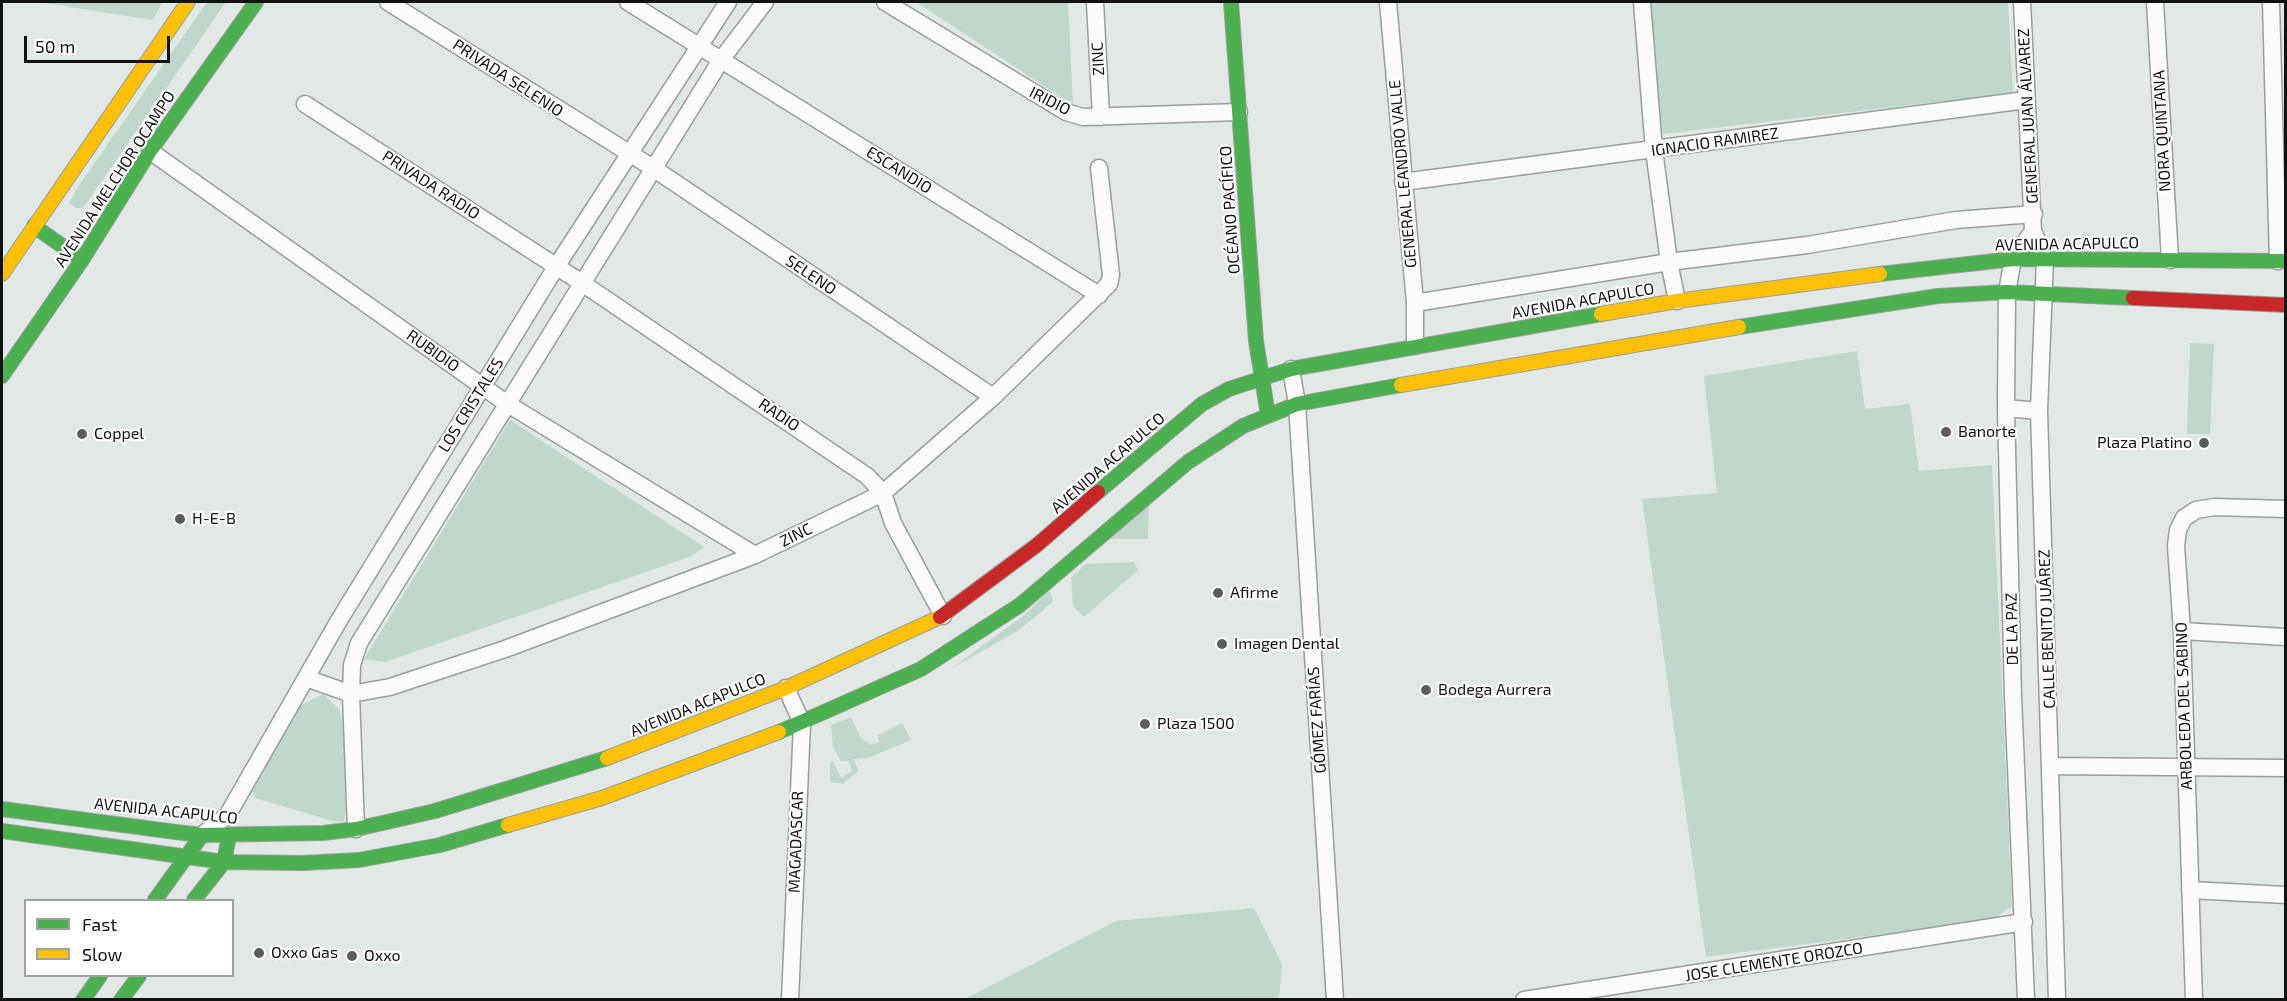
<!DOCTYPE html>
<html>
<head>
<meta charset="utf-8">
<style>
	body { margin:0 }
	#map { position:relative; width:2287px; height:1001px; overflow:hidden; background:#e2e8e5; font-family:"Exo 2",sans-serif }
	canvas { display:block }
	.frame { position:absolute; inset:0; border:3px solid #101311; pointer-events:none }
	.legend { position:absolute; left:24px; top:899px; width:210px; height:78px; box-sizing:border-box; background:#fff; border:2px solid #9fa1a0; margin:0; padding:8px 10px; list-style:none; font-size:18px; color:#101311 }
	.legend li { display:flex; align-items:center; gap:12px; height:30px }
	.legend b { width:30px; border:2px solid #9fa1a0 }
	.scale { position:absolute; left:24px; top:36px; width:146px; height:27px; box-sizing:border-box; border:3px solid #101311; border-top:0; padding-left:8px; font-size:18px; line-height:21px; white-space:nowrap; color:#101311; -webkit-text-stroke:4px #fff; paint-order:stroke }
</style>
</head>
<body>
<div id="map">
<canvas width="2287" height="1001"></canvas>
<div class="frame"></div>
<ul class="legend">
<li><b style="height:8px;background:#4caf50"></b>Fast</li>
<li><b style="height:8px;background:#ffc107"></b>Slow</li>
</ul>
<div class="scale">50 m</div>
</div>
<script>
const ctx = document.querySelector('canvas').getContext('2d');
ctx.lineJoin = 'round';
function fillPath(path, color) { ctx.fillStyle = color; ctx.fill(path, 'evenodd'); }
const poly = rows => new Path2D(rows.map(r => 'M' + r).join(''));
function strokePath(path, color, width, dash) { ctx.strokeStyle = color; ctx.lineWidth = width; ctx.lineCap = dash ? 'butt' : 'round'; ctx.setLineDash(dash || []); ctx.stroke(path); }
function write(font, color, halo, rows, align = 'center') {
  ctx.font = font + ' "Exo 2",sans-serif'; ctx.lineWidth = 4.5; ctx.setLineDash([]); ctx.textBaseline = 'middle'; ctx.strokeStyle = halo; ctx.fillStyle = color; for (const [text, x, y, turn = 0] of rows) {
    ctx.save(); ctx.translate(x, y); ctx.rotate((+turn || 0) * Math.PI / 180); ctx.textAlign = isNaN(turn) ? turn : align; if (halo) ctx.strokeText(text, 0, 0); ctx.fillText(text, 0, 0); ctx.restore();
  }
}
const green = poly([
	[39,2,163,2,152,20],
	[207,2,226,2,83,208,76,208,69,203,80,184],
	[916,2,1068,2,1073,105],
	[1651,2,2008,2,2013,93,1662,134],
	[2190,343,2214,344,2210,434,2187,434],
	[1857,351,1865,409,1910,404,1919,471,1992,465,2012,906,1992,920,1706,957,1642,499,1717,493,1704,376],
	[510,420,704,547,692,556,385,662,364,659],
	[1149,498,1148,539,1107,539],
	[1134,562,1138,570,1084,617,1073,606,1071,577,1086,564],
	[1050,590,1053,601,1040,613,1016,632,952,668,1023,616],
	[323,694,339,709,344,725,346,811,344,821,336,822,255,798,251,789,293,715,300,706],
	[851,717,861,738,871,745,879,742,878,735,902,723,911,740,868,758,854,759,858,771,843,784,830,782,830,762,833,761,841,778,852,771,848,761,841,761,833,747,831,725],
	[1254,908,1282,964,1279,999,965,999,1116,921]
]);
const street = poly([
	[388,2,653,168,993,397],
	[628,2,1099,295],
	[885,2,1066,112,1083,117,1239,112],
	[1095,2,1101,117],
	[1388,2,1415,303,1415,346],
	[1642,2,1654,150,1669,262,1677,301],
	[2022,2,2033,231,2045,259,2039,411,2057,1000],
	[2155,2,2170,260],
	[2271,2,2278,261],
	[305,104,582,283,867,476,883,493,893,523,943,616],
	[150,151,506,403,755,555],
	[1403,182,2026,100],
	[1415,303,1669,262,1807,245,1956,220,2034,214],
	[1291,369,1297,404,1335,1000],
	[2006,408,2039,411],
	[2182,631,2286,637],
	[306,678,351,694,390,687,505,649,755,555,883,493,993,397,1109,284,1111,275,1099,168],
	[786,688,802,723,790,1000],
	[2052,766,2286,768],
	[356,829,351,694,352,665,359,643,721,60,765,2],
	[202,835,227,816,338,622,556,267,728,2],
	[2190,890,2286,895],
	[1524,1000,2024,922],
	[2026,1000,2013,697,2006,408,2007,292,2013,259,2033,231],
	[2194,1000,2182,631,2176,546,2178,530,2184,518,2196,510,2214,507,2286,509]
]);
const fast = poly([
	[1231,2,1256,341,1268,415],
	[34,226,82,260],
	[1880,274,2013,259,2286,261],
	[1739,327,1938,296,2007,292,2133,298],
	[2,376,82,260,150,151,256,2],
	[1098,492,1202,404,1229,389,1291,369,1601,314],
	[779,732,921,669,1020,605,1188,462,1243,426,1297,404,1401,385],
	[2,809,176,832],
	[2,831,224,862,303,863,359,860,440,845,508,825],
	[202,835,323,833,356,829,435,811,607,758],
	[155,900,202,835,176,832],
	[194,900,224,862,229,836],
	[83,1000,100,976],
	[121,1000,139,976]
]);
const slow = poly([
	[2,274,188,2],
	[1601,314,1677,301,1880,274],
	[1401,385,1739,327],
	[607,758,786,688,940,617],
	[508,825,602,798,779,732]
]);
const jam = poly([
	[2133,298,2286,305],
	[940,617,1037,545,1098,492]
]);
const markers = [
	[1946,432,6,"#5a5e5b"],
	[82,434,6,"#5a5e5b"],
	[2204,443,6,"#5a5e5b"],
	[180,519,6,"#5a5e5b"],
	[1218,593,6,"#5a5e5b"],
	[1222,644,6,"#5a5e5b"],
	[1426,690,6,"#5a5e5b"],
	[1145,724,6,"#5a5e5b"],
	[259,953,6,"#5a5e5b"],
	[352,956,6,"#5a5e5b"]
];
const streetNames = [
	["ZINC",1098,59,-93],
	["PRIVADA SELENIO",508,78,33],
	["IRIDIO",1050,101,27],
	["GENERAL JUAN ÁLVAREZ",2028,116,-93],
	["NORA QUINTANA",2162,131,-93],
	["IGNACIO RAMIREZ",1715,142,-8],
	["ESCANDIO",899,170,32],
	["GENERAL LEANDRO VALLE",1403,174,-95],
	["AVENIDA MELCHOR OCAMPO",115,179,-57],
	["PRIVADA RADIO",431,185,33],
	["OCÉANO PACÍFICO",1230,210,-94],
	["AVENIDA ACAPULCO",2067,244,-1],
	["SELENO",811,275,34],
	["AVENIDA ACAPULCO",1583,301,-10],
	["RUBIDIO",433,351,35],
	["LOS CRISTALES",471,405,-58],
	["RADIO",779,415,34],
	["AVENIDA ACAPULCO",1108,463,-41],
	["ZINC",796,535,-26],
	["DE LA PAZ",2012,629,-91],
	["CALLE BENITO JUÁREZ",2047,629,-92],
	["AVENIDA ACAPULCO",698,705,-22],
	["ARBOLEDA DEL SABINO",2184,706,-92],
	["GÓMEZ FARÍAS",1317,720,-94],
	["AVENIDA ACAPULCO",166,811,6],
	["MAGADASCAR",796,842,-88],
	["JOSE CLEMENTE OROZCO",1774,962,-9]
];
const poiNames = [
	["Banorte",1958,432],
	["Coppel",94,434],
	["Plaza Platino",2192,443,"right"],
	["H-E-B",192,519],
	["Afirme",1230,593],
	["Imagen Dental",1234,644],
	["Bodega Aurrera",1438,690],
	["Plaza 1500",1157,724],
	["Oxxo Gas",271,953],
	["Oxxo",364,956]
];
fillPath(green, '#bfd8cb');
strokePath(street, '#999e9b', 19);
strokePath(fast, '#999e9b', 16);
strokePath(slow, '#999e9b', 16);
strokePath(jam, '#999e9b', 16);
strokePath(street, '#fbfcfb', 16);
strokePath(fast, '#4caf50', 14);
strokePath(slow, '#ffc107', 14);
strokePath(jam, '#c62828', 14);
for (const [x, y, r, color] of markers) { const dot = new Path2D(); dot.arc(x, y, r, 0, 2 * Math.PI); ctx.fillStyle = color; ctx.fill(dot); strokePath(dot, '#fff', 2); }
write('16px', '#101311', '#fff', streetNames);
write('16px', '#101311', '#fff', poiNames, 'left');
</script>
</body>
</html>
